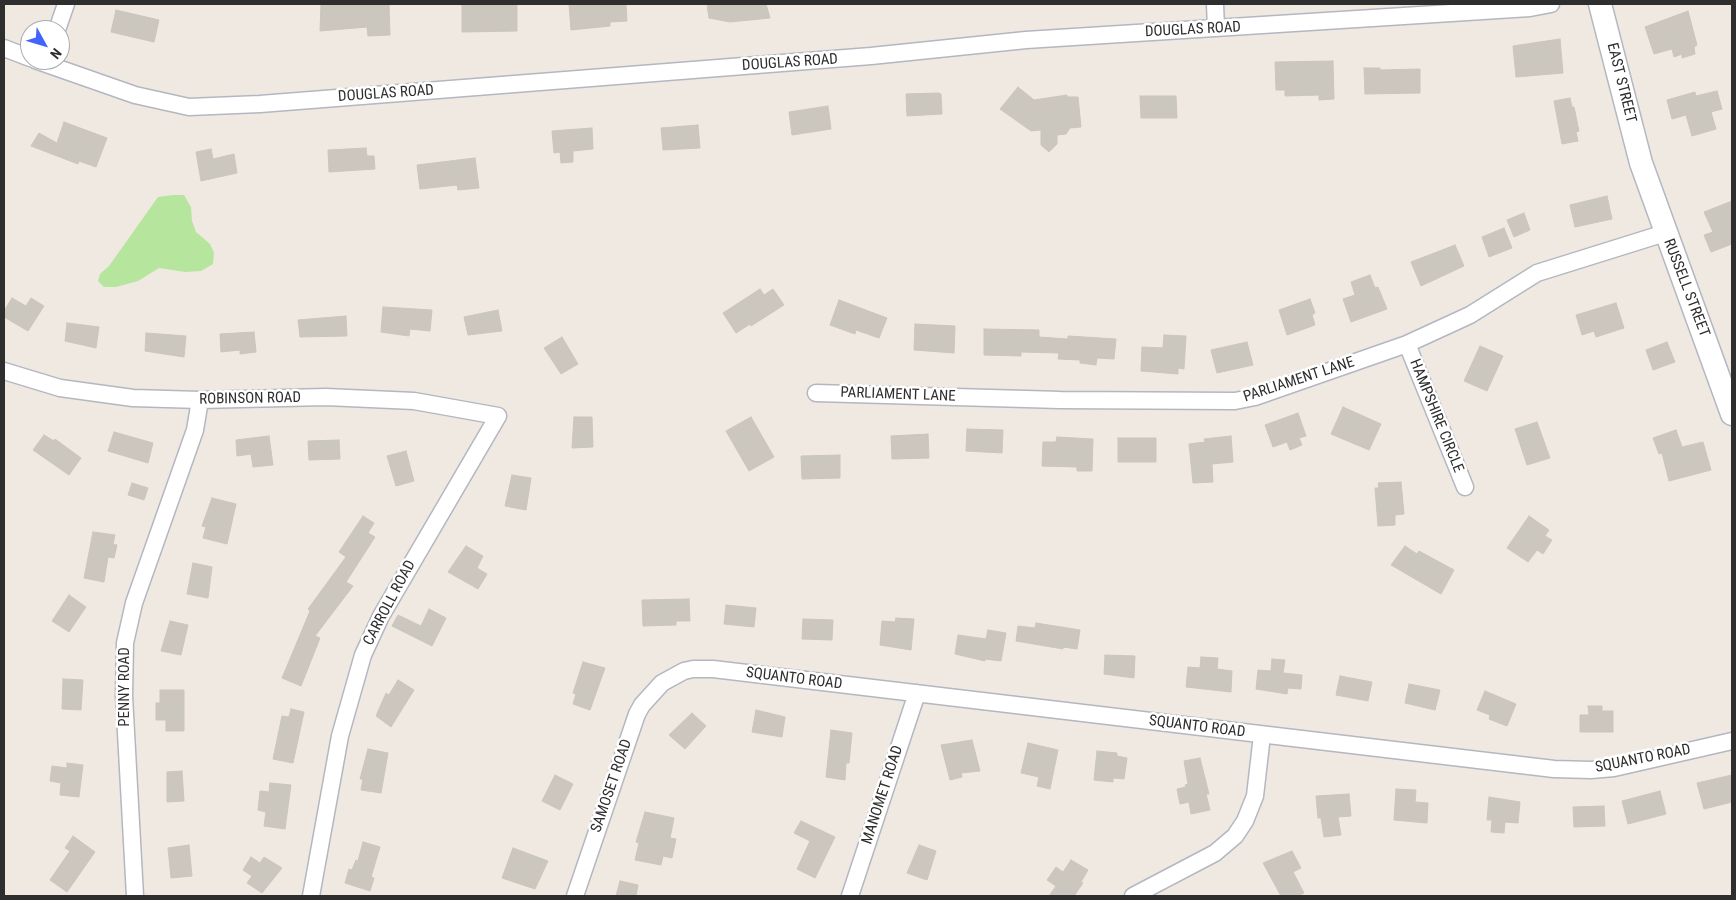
<!DOCTYPE html>
<html>
<head>
<meta charset="utf-8">
<style>
	body { margin:0 }
	#map { position:relative; width:1736px; height:900px; overflow:hidden; background:#efe9e1; font-family:"Roboto Condensed",sans-serif }
	canvas { display:block }
	.frame { position:absolute; inset:0; border:5px solid #2e2e2e; pointer-events:none }
	.north { position:absolute; left:20px; top:20px; width:50px; height:50px; box-sizing:border-box; background:#fff; border:1px solid #ababab; border-radius:50%; rotate:129deg; font-size:14px; font-weight:700; line-height:20px; text-align:center; color:#2e2e2e }
	.north::after { content:''; display:block; margin:auto; width:18px; height:22px; background:#4264fb; clip-path:polygon(50% 0,100% 100%,50% 72%,0 100%) }
</style>
</head>
<body>
<div id="map">
<canvas width="1736" height="900"></canvas>
<div class="frame"></div>
<div class="north">N</div>
</div>
<script>
const ctx = document.querySelector('canvas').getContext('2d');
ctx.lineJoin = 'round';
function fillPath(path, color) { ctx.fillStyle = color; ctx.fill(path, 'evenodd'); }
const poly = rows => new Path2D(rows.map(r => 'M' + r).join(''));
function strokePath(path, color, width, dash) { ctx.strokeStyle = color; ctx.lineWidth = width; ctx.lineCap = dash ? 'butt' : 'round'; ctx.setLineDash(dash || []); ctx.stroke(path); }
function write(font, color, halo, rows, align = 'center') {
  ctx.font = font + ' "Roboto Condensed",sans-serif'; ctx.lineWidth = 5; ctx.setLineDash([]); ctx.textBaseline = 'middle'; ctx.strokeStyle = halo; ctx.fillStyle = color; for (const [text, x, y, turn = 0] of rows) {
    ctx.save(); ctx.translate(x, y); ctx.rotate((+turn || 0) * Math.PI / 180); ctx.textAlign = isNaN(turn) ? turn : align; if (halo) ctx.strokeText(text, 0, 0); ctx.fillText(text, 0, 0); ctx.restore();
  }
}
const green = poly([
	[173,195,184,195,191,207,192,221,196,232,210,244,214,253,213,264,201,271,185,272,159,268,138,281,116,287,104,287,98,281,100,274,109,266,158,197]
]);
const building = poly([
	[321,4,389,4,390,35,368,36,367,27,320,31,321,4],
	[462,4,517,4,517,31,462,32,462,4],
	[569,4,626,4,627,21,610,22,610,26,571,30,569,4],
	[707,4,766,4,770,18,730,22,709,18,707,4],
	[116,10,159,20,154,42,111,32,116,10],
	[1688,11,1697,45,1694,47,1695,54,1682,58,1682,54,1674,57,1672,49,1654,54,1645,27,1688,11],
	[1560,39,1563,73,1516,77,1513,46,1560,39],
	[1333,61,1334,99,1319,100,1319,95,1285,96,1285,90,1276,90,1275,62,1333,61],
	[1364,68,1380,68,1380,70,1420,69,1420,93,1365,94,1364,68],
	[1018,87,1034,100,1067,95,1067,97,1078,97,1081,127,1070,128,1066,134,1057,135,1057,144,1049,152,1041,145,1041,130,1031,131,1000,109,1018,87],
	[1717,91,1722,109,1711,112,1716,129,1692,136,1686,115,1672,119,1667,100,1695,92,1696,96,1717,91],
	[938,93,941,94,942,114,907,116,906,94,938,93],
	[1140,96,1176,96,1177,118,1141,118,1140,96],
	[1570,98,1572,107,1574,107,1579,131,1576,132,1578,141,1562,144,1554,101,1570,98],
	[828,106,831,129,792,135,789,112,828,106],
	[64,122,107,138,96,167,79,161,78,164,31,146,39,133,57,143,64,122],
	[698,125,700,148,663,150,661,128,698,125],
	[592,128,593,149,573,151,573,162,561,163,560,152,554,153,552,131,592,128],
	[366,148,367,156,374,156,375,169,329,172,328,150,366,148],
	[211,149,213,159,234,154,237,173,201,181,196,152,211,149],
	[475,158,479,188,458,190,457,185,420,189,417,165,475,158],
	[1607,196,1612,219,1575,227,1570,205,1607,196],
	[1732,201,1732,244,1711,252,1704,235,1713,232,1704,212,1732,201],
	[1524,213,1530,230,1514,237,1507,220,1524,213],
	[1504,228,1512,248,1489,257,1482,237,1504,228],
	[1455,245,1464,266,1421,286,1411,262,1455,245],
	[1370,275,1375,288,1378,287,1387,309,1351,322,1343,299,1355,295,1351,282,1370,275],
	[760,289,764,295,773,289,784,305,751,326,750,324,736,333,723,313,760,289],
	[12,298,26,306,31,298,44,306,28,331,4,317,4,311,12,298],
	[1310,299,1315,313,1312,315,1315,325,1287,335,1279,310,1310,299],
	[839,300,887,318,879,338,856,330,855,334,830,325,839,300],
	[1616,303,1624,328,1596,337,1594,331,1582,335,1576,315,1616,303],
	[383,307,432,310,430,331,410,329,409,336,381,332,383,307],
	[498,310,502,331,468,335,464,317,498,310],
	[346,316,347,336,300,337,298,320,346,316],
	[67,323,99,327,96,348,65,341,67,323],
	[915,324,955,326,954,353,914,350,915,324],
	[984,329,1039,330,1039,337,1068,339,1068,336,1116,339,1114,359,1097,358,1096,365,1080,363,1080,360,1058,359,1059,353,1021,352,1021,356,984,355,984,329],
	[254,332,256,352,240,354,240,350,221,352,220,334,254,332],
	[146,333,186,336,184,357,145,351,146,333],
	[1164,335,1186,336,1184,369,1178,368,1178,374,1141,371,1142,347,1163,348,1164,335],
	[562,337,578,364,561,374,544,348,562,337],
	[1247,342,1253,365,1217,373,1211,350,1247,342],
	[1667,342,1675,362,1653,370,1646,350,1667,342],
	[1480,346,1503,356,1487,391,1464,381,1480,346],
	[1343,407,1381,424,1369,450,1331,434,1343,407],
	[1298,413,1306,436,1299,438,1302,445,1290,450,1287,442,1273,447,1265,425,1298,413],
	[574,417,592,417,593,447,572,448,574,417],
	[751,417,774,457,749,471,726,431,751,417],
	[1537,422,1550,458,1527,465,1515,429,1537,422],
	[967,429,1003,430,1002,453,966,451,967,429],
	[1676,430,1682,447,1703,442,1711,470,1669,481,1662,453,1659,454,1653,438,1676,430],
	[114,432,153,443,148,463,108,451,114,432],
	[928,434,929,458,892,459,891,436,928,434],
	[44,435,54,441,55,439,81,458,69,475,33,450,44,435],
	[269,436,273,465,253,467,251,454,237,456,236,440,269,436],
	[1231,436,1233,462,1212,464,1213,482,1193,483,1189,444,1205,442,1204,439,1231,436],
	[1057,437,1093,439,1092,471,1077,471,1077,467,1042,466,1043,442,1056,442,1057,437],
	[1118,438,1156,438,1156,462,1118,462,1118,438],
	[339,440,340,459,309,460,308,441,339,440],
	[406,451,414,481,396,486,387,456,406,451],
	[840,455,840,478,802,479,801,456,840,455],
	[512,475,531,478,526,510,505,506,512,475],
	[1401,482,1404,514,1395,515,1395,525,1378,526,1375,488,1379,488,1378,483,1401,482],
	[132,483,148,488,144,500,128,495,132,483],
	[212,498,236,504,227,544,203,538,206,527,202,526,212,498],
	[363,516,374,523,368,533,375,537,346,582,353,586,315,636,320,638,301,686,282,678,310,611,308,609,346,557,339,552,363,516],
	[1529,516,1549,530,1545,536,1552,540,1543,554,1537,550,1528,562,1507,548,1529,516],
	[93,532,115,535,113,544,117,545,114,558,108,557,104,582,84,578,93,532],
	[466,546,483,556,477,568,487,574,478,589,448,572,466,546],
	[1405,546,1417,554,1419,551,1454,570,1441,594,1391,565,1405,546],
	[193,563,212,567,208,598,187,594,193,563],
	[69,595,86,607,69,632,52,621,69,595],
	[689,599,690,621,676,621,676,625,643,626,642,600,689,599],
	[726,605,756,608,754,627,724,624,726,605],
	[429,609,446,618,432,646,392,626,398,615,421,626,429,609],
	[896,618,914,619,911,650,880,645,882,621,895,622,896,618],
	[803,619,833,620,832,640,802,639,803,619],
	[170,621,188,625,181,655,161,651,170,621],
	[1036,623,1080,630,1077,649,1063,647,1063,649,1016,641,1018,626,1035,628,1036,623],
	[988,630,1006,633,1001,661,985,659,985,661,955,654,958,635,986,639,988,630],
	[1105,655,1135,656,1134,678,1104,674,1105,655],
	[1201,657,1218,658,1217,669,1232,671,1231,692,1186,687,1188,667,1200,668,1201,657],
	[1272,659,1285,660,1283,673,1302,675,1301,689,1288,688,1287,694,1256,689,1258,670,1271,671,1272,659],
	[583,662,605,668,590,710,573,704,576,694,573,693,583,662],
	[1340,676,1372,682,1368,701,1336,695,1340,676],
	[63,679,83,680,81,710,62,709,63,679],
	[398,680,414,690,391,727,376,716,386,693,389,695,398,680],
	[1409,684,1440,690,1435,710,1405,703,1409,684],
	[160,690,184,690,184,731,166,731,166,720,156,720,156,703,160,703,160,690],
	[1485,691,1516,704,1507,726,1489,719,1490,715,1477,710,1485,691],
	[1588,706,1602,706,1602,711,1613,711,1613,732,1580,732,1580,715,1589,715,1588,706],
	[291,709,304,712,293,763,273,759,282,716,289,717,291,709],
	[756,710,785,717,782,737,752,732,756,710],
	[692,713,706,726,685,749,669,735,692,713],
	[831,730,852,733,849,763,846,763,845,780,826,777,831,730],
	[972,740,980,771,961,773,962,777,950,780,941,745,972,740],
	[1028,743,1058,750,1050,789,1037,786,1039,777,1021,773,1028,743],
	[368,749,388,753,381,793,361,790,363,779,360,779,368,749],
	[1097,751,1117,753,1117,756,1127,758,1124,779,1113,778,1113,782,1094,780,1097,751],
	[1200,758,1209,794,1206,794,1210,810,1191,814,1189,802,1180,804,1177,789,1186,787,1185,785,1188,784,1184,761,1200,758],
	[67,763,83,765,79,797,60,795,61,783,50,781,52,766,67,768,67,763],
	[182,771,184,801,167,802,167,772,182,771],
	[555,775,573,784,560,810,542,801,555,775],
	[1732,775,1732,802,1704,809,1697,783,1732,775],
	[270,783,291,785,285,829,264,826,266,812,258,810,260,791,269,792,270,783],
	[1396,789,1416,790,1415,802,1428,803,1427,823,1394,820,1396,789],
	[1660,791,1666,814,1628,824,1622,801,1660,791],
	[1349,794,1351,816,1338,817,1341,835,1324,837,1321,818,1318,818,1316,796,1349,794],
	[1489,797,1520,802,1518,823,1505,822,1504,833,1491,832,1492,820,1487,820,1489,797],
	[1604,806,1605,826,1574,827,1573,807,1604,806],
	[645,812,674,818,670,838,676,839,672,858,663,856,661,865,635,860,639,843,636,842,645,812],
	[801,821,835,837,815,878,797,869,810,841,794,833,801,821],
	[73,836,95,852,67,892,50,880,70,851,65,848,73,836],
	[363,842,380,847,371,877,374,878,370,891,345,883,349,869,352,870,356,860,358,861,363,842],
	[189,845,192,876,171,878,168,848,189,845],
	[919,845,936,851,927,880,907,873,919,845],
	[513,848,548,861,535,889,502,878,513,848],
	[1292,851,1301,868,1293,872,1304,893,1297,896,1281,896,1263,863,1292,851],
	[251,857,260,863,264,857,282,868,262,893,247,883,252,876,243,870,251,857],
	[1071,860,1088,870,1081,882,1083,883,1074,896,1049,896,1056,886,1047,880,1056,867,1063,872,1071,860],
	[620,881,638,885,636,896,616,896,620,881]
]);
const street = poly([
	[1215,4,1216,28],
	[57,30,66,4],
	[4,48,30,58],
	[35,60,135,95,189,107,260,104,871,56,1026,40,1530,8,1551,4],
	[1407,344,1465,487],
	[4,371,60,388,133,398,200,400,326,397,414,401,498,416,381,616,363,655,340,736,311,896],
	[816,393,1060,400,1235,401,1255,397,1407,344,1470,315,1537,273,1665,233],
	[135,896,124,696,125,643,134,603,195,430,200,400],
	[575,896,637,714,642,705,662,683,684,671,693,669,713,669,1554,769,1591,770,1614,768,1732,741],
	[850,896,917,693],
	[1133,896,1215,853,1235,836,1245,821,1255,796,1262,735]
]);
const secondary = poly([
	[1600,4,1641,163,1732,414]
]);
const streetNames = [
	["DOUGLAS ROAD",1193,30,-3],
	["DOUGLAS ROAD",790,63,-4],
	["EAST STREET",1621,83,76],
	["DOUGLAS ROAD",386,94,-4],
	["RUSSELL STREET",1686,288,69],
	["PARLIAMENT LANE",1299,380,-18],
	["PARLIAMENT LANE",898,395,2],
	["ROBINSON ROAD",250,399,-1],
	["HAMPSHIRE CIRCLE",1436,416,68],
	["CARROLL ROAD",390,603,-62],
	["SQUANTO ROAD",794,679,7],
	["PENNY ROAD",125,687,-90],
	["SQUANTO ROAD",1197,727,7],
	["SQUANTO ROAD",1643,759,-11],
	["SAMOSET ROAD",612,786,-71],
	["MANOMET ROAD",883,795,-72]
];
fillPath(green, '#b6e59e');
fillPath(building, '#cbc7bf');
strokePath(building, '#cbc5ba', 1);
strokePath(street, '#b4b7c1', 19);
strokePath(secondary, '#b4b7c1', 25);
strokePath(street, '#fff', 16);
strokePath(secondary, '#fff', 22);
write('15px', '#2e2e2e', '#fff', streetNames);
</script>
</body>
</html>
